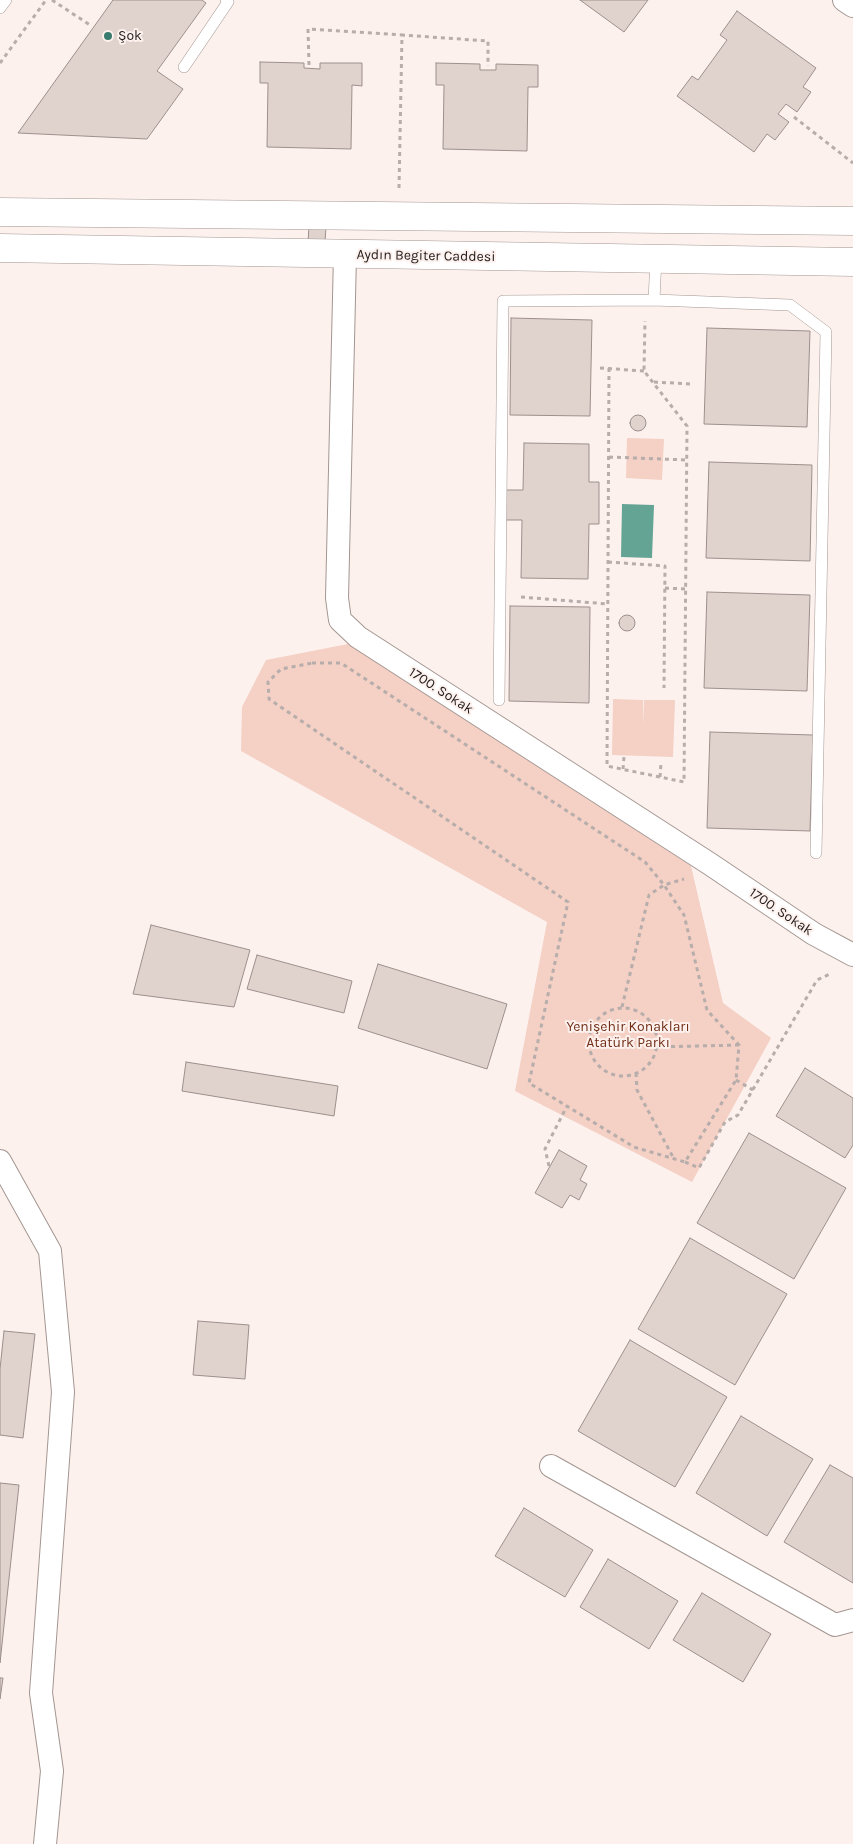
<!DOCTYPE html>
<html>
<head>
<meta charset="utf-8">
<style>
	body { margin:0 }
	canvas { display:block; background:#fdf1ee }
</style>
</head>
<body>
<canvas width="853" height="1844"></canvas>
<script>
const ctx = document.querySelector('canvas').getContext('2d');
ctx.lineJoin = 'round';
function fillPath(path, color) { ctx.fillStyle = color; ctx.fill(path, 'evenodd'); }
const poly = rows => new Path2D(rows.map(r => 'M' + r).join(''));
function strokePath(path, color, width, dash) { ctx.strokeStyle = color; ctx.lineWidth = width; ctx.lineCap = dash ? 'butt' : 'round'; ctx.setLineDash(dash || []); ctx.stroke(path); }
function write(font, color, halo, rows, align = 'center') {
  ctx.font = font + ' Karla,sans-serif'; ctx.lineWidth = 4; ctx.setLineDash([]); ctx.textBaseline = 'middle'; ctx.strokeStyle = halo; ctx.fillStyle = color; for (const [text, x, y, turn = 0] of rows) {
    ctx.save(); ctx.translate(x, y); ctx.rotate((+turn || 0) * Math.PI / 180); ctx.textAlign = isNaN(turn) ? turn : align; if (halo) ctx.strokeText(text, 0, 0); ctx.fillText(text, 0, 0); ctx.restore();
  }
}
const green = poly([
	[627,438,664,439,662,480,626,478],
	[348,644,691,866,723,1003,771,1038,692,1182,515,1091,547,922,241,751,242,707,266,660],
	[613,699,643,700,643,726,644,700,675,700,673,757,612,755]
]);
const water = poly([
	[622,504,654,505,652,558,621,557]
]);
const building = poly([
	[113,0,202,0,206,3,157,71,183,89,147,139,18,133,113,0],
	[580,0,648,0,624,32,580,0],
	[737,11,816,68,803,87,811,92,797,112,786,104,778,114,789,122,775,140,767,134,754,152,677,96,692,76,698,80,727,40,720,35,737,11],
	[260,62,304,63,304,68,320,69,320,63,362,63,362,86,352,85,351,149,267,147,268,83,260,83,260,62],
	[436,63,480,64,480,70,496,70,496,64,538,65,538,87,528,87,527,151,443,149,444,85,436,85,436,63],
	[309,226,326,227,325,242,308,242,309,226],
	[511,318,592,320,590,416,510,415,511,318],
	[707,328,810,331,807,427,704,424,707,328],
	'630 423a8 8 0 1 1 16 0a8 8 0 1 1-16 0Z',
	[524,443,589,444,589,482,599,482,599,524,589,524,588,579,521,578,522,520,504,520,505,490,523,490,524,443],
	[709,462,812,465,810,561,706,558,709,462],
	[707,592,810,595,807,691,704,688,707,592],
	[510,606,590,607,589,703,509,701,510,606],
	'619 623a8 8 0 1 1 16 0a8 8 0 1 1-16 0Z',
	[710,732,813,735,810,831,707,828,710,732],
	[151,925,250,950,234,1007,133,994,151,925],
	[257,955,352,981,344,1013,247,989,257,955],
	[378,964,507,1004,487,1069,358,1028,378,964],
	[186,1062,338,1086,334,1116,182,1091,186,1062],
	[805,1068,853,1098,853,1145,845,1158,776,1116,805,1068],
	[749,1133,846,1188,794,1279,697,1223,749,1133],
	[559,1150,587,1166,580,1180,587,1184,579,1200,570,1195,562,1208,535,1193,559,1150],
	[690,1238,787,1294,735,1385,638,1329,690,1238],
	[198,1321,249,1325,245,1379,193,1375,198,1321],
	[4,1331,35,1334,23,1438,0,1435,0,1369,4,1331],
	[630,1340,727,1397,675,1487,578,1431,630,1340],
	[741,1416,813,1459,767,1536,696,1493,741,1416],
	[830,1465,853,1478,853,1583,784,1542,830,1465],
	[0,1483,19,1485,0,1663,0,1483],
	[524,1508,593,1550,565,1597,495,1556,524,1508],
	[608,1559,678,1601,649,1649,580,1607,608,1559],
	[702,1593,771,1634,743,1682,673,1640,702,1593],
	[0,1678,3,1678,0,1699,0,1678]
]);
const path = poly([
	[52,0,90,25],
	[0,63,46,0],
	[309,65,308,29,402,35],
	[794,117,853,163],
	[399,188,402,35,488,41,488,66],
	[600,368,644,371],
	[609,368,607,766,684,782,687,426,644,371,645,321],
	[654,382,691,384],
	[609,457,687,460],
	[608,562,665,566,664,688],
	[665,588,686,589],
	[521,597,608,604],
	[312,663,341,663,645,862,664,885,684,915,707,1010,739,1045,736,1080,685,1162,634,1147,529,1083,568,902,269,699,268,682,281,669,312,663],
	[623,769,624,757],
	[660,777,661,763],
	[622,1007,649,895,664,885,684,879],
	'589 1042a34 34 0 1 1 68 0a34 34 0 1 1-68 0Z',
	[655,1047,739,1045],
	[636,1073,637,1090,674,1159],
	[736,1080,753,1090],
	[685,1162,699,1168,725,1122,738,1115,817,980,832,973],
	[549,1166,545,1149,567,1106]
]);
const service = poly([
	[0,8,6,0],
	[184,67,228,2,226,0],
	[654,300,790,305,826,332,816,853],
	[499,700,503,301,654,300,656,259]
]);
const minor = poly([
	[844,0,853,6],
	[345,255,337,598,340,620,358,637,710,864,814,934,853,955],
	[0,1161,50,1251,63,1392,41,1693,52,1771,45,1844],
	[551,1466,835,1625,853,1620]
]);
const tertiary = poly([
	[0,212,853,221],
	[0,248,853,262]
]);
const markers = [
	[108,36,5,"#397b6c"]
];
const poiNames = [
	["Şok",118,36]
];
const streetNames = [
	["Aydın Begiter Caddesi",426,256,1],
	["1700. Sokak",441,691,33],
	["1700. Sokak",781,912,34]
];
const parkNames = [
	["Yenişehir Konakları",628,1027],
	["Atatürk Parkı",628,1043]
];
fillPath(green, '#f4d0c5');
fillPath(water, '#64a494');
fillPath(building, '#e0d2cd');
strokePath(building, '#9d908c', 1);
strokePath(service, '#a39691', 12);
strokePath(minor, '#a39691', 24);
strokePath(tertiary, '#a39691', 29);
strokePath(path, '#b7adab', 3, [4, 4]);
strokePath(service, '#fff', 11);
strokePath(minor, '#fff', 22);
strokePath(tertiary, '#fff', 28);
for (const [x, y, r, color] of markers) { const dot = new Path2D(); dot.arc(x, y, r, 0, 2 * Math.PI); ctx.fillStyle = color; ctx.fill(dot); strokePath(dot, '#fdf1ee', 2); }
write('14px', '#211c1a', '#fdf1ee', poiNames, 'left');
write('14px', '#211c1a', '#fdf1ee', streetNames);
write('14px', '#712f18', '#fdf1ee', parkNames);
</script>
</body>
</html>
